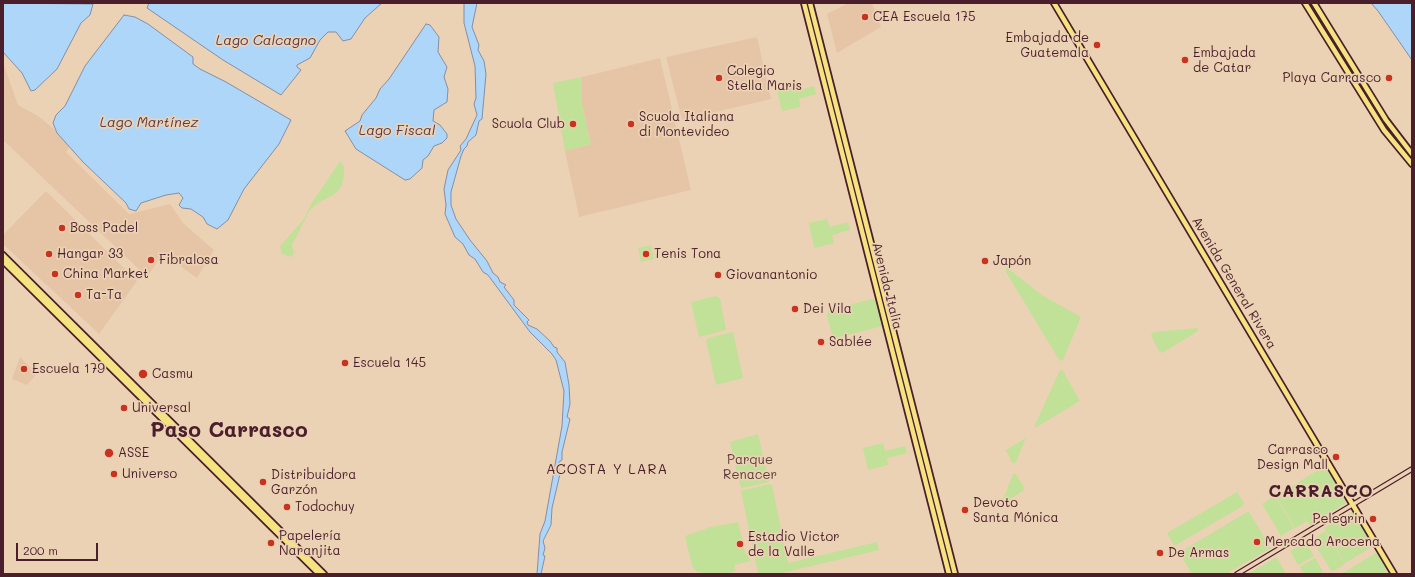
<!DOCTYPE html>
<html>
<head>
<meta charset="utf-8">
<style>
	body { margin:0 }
	#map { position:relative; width:1415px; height:577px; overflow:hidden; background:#ecd2b4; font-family:Mali,sans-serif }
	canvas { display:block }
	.frame { position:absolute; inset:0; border:4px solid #4a1f2b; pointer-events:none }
	.scale { position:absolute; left:16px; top:543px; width:82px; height:18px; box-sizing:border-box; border:2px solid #4a1f2b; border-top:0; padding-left:5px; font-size:12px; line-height:14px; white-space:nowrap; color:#4a1f2b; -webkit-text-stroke:3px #ecd2b4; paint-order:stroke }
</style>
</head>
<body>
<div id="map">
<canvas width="1415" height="577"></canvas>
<div class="frame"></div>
<div class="scale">200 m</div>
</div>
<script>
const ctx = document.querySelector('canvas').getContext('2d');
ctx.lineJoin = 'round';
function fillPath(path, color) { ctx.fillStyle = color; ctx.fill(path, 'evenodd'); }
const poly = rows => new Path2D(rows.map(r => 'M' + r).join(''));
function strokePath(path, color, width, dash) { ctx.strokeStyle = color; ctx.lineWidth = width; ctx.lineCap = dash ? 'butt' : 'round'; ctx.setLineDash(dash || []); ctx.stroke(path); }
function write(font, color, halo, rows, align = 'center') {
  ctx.font = font + ' Mali,sans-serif'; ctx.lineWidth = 3.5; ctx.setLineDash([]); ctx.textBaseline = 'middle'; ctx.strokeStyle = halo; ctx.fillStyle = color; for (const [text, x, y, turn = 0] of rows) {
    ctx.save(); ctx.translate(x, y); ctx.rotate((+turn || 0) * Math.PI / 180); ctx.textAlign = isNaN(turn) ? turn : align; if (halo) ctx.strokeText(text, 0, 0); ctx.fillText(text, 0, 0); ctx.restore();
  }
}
const built = poly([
	[848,3,872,3,881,27,837,53,827,14],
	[757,37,771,99,682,120,666,57],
	[660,58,691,190,579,217,565,151,591,144,582,104,582,77],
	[3,62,18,105,38,116,53,128,69,147,66,152,129,214,170,204,183,223,214,250,197,278,163,254,147,277,3,140],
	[46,191,137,281,99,334,3,244,3,235],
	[20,357,37,374,27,385,12,379]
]);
const green = poly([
	[1310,3,1342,54,1342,57,1309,5],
	[1348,64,1381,116,1380,118,1347,66],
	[824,71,825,71,886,316],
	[582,77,582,104,591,144,565,151,553,83],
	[794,83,796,91,814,86,816,94,799,99,800,107,782,111,776,87],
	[340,161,344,166,344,176,341,187,335,194,318,203,310,210,292,245,294,252,292,257,282,254,280,246,304,219,311,204],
	[827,219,830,227,848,222,850,230,832,235,834,243,814,248,809,223],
	[651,245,654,259,641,262,638,248],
	[1006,267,1042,295,1081,317,1063,360,1060,361,1056,355,1006,272],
	[716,296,720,298,726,330,699,337,691,302],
	[872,299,877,300,878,302,883,326,835,338,832,336,827,315,828,310],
	[1197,328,1199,330,1195,333,1162,353,1159,351,1151,335,1153,332],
	[733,332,743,378,716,385,706,341,708,338],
	[891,333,937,513,937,514,890,334],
	[1062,369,1080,401,1035,428,1035,425,1060,370],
	[758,434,769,482,742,488,740,485,730,442],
	[1026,438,1016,462,1013,464,1006,450],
	[883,443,885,451,905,446,907,453,887,458,888,465,868,470,863,448],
	[1323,467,1325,467,1346,501,1346,503,1310,525,1307,521,1295,528,1276,496],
	[1015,473,1023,485,1024,490,1001,505,1013,474],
	[769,484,772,485,788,563,877,542,879,550,778,574,758,574,741,491],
	[1237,492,1244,503,1243,506,1176,545,1174,545,1167,533],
	[1275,496,1294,528,1281,536,1262,504],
	[1247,512,1249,512,1271,548,1226,574,1192,574,1180,554,1180,552],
	[1351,512,1354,512,1373,544,1372,547,1345,563,1324,528],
	[738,522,745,552,751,561,734,565,736,571,725,574,706,574,696,571,692,566,685,536,711,527],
	[1325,531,1345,564,1332,572,1312,540],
	[1306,542,1314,556,1298,565,1290,551],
	[1376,553,1378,554,1387,568,1385,569,1388,574,1341,574],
	[1275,558,1277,558,1286,574,1248,574],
	[1315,558,1323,572,1319,574,1304,574,1300,567]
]);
const water = poly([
	[3,3,93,4,90,15,81,23,57,69,35,90,31,91,22,73,3,52,3,3],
	[149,3,382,3,365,18,351,39,343,41,336,32,328,32,320,40,310,58,297,65,297,67,301,70,281,95,223,60,147,8,149,3],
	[464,3,477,3,472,27,479,45,478,50,484,61,486,74,482,119,479,121,476,135,468,142,467,146,464,149,461,156,451,192,451,205,456,219,470,240,487,261,493,273,498,277,500,282,506,285,504,287,514,300,514,305,529,320,527,322,528,325,537,329,550,341,554,347,557,348,557,352,565,362,569,385,570,404,567,417,570,419,562,452,562,460,559,462,558,466,560,474,552,508,551,525,543,541,545,548,543,555,545,556,541,574,537,574,540,534,545,521,562,426,564,391,556,360,552,354,530,332,488,275,483,272,475,259,469,255,463,244,455,237,445,214,446,205,444,189,448,170,461,150,460,146,466,139,477,115,474,104,476,98,475,66,464,23,464,3],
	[1371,3,1412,3,1412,60,1378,11,1371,3],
	[124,15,135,17,148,24,193,57,193,64,200,69,226,82,291,120,279,144,244,189,228,220,217,229,207,224,203,217,191,209,182,208,179,205,183,198,179,193,166,195,141,203,136,211,129,209,126,203,83,162,57,133,53,123,56,115,65,106,85,66,124,15],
	[426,24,430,25,439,37,438,52,447,67,444,77,448,89,447,102,434,110,433,121,440,125,447,134,447,138,442,143,434,146,428,156,423,160,422,168,410,179,405,180,356,149,345,131,360,121,362,115,376,98,380,89,389,79,426,24]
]);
const minor = poly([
	[1237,574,1412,469]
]);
const major = poly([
	[804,3,949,574],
	[810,3,955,574],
	[1054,3,1394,574],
	[1305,3,1384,130,1412,164],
	[1314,3,1386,120,1412,154],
	[3,255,324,574],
	[3,261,319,574]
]);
const markers = [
	[865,17,4,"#c8321e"],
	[1097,45,4,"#c8321e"],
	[1185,60,4,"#c8321e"],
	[719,78,4,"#c8321e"],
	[1389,78,4,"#c8321e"],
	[573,124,4,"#c8321e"],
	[631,124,4,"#c8321e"],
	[62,228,4,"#c8321e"],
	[49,254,4,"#c8321e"],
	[646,254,4,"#c8321e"],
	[151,260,4,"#c8321e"],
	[985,261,4,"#c8321e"],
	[55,274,4,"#c8321e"],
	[718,275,4,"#c8321e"],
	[78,295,4,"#c8321e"],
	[795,309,4,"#c8321e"],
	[821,342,4,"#c8321e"],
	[345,363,4,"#c8321e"],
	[24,369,4,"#c8321e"],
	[143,374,5,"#c8321e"],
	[124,408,4,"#c8321e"],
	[109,453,5,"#c8321e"],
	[1336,457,4,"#c8321e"],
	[114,474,4,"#c8321e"],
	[263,482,4,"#c8321e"],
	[287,507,4,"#c8321e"],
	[965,510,4,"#c8321e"],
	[1373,519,4,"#c8321e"],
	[1257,542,4,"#c8321e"],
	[271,543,4,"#c8321e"],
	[740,544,4,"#c8321e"],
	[1160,553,4,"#c8321e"]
];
const poiNames = [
	["CEA Escuela 175",873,17],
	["Embajada de",1089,38,"right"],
	["Guatemala",1089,53,"right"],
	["Embajada",1193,53],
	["de Catar",1193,68],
	["Colegio",727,71],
	["Stella Maris",727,86],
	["Playa Carrasco",1381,78,"right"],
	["Scuola Italiana",639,117],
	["di Montevideo",639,132],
	["Scuola Club",565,124,"right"],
	["Boss Padel",70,228],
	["Hangar 33",57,254],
	["Tenis Tona",654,254],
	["Fibralosa",159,260],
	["Japón",993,261],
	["China Market",63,274],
	["Giovanantonio",726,275],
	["Ta-Ta",86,295],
	["Dei Vila",803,309],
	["Sablée",829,342],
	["Escuela 145",353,363],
	["Escuela 179",32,369],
	["Casmu",152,374],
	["Universal",132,408],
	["Carrasco",1328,450,"right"],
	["Design Mall",1328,465,"right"],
	["ASSE",118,453],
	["Universo",122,474],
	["Distribuidora",271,475],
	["Garzón",271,490],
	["Devoto",973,503],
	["Santa Mónica",973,518],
	["Todochuy",295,507],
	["Pelegrin",1365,519,"right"],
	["Papelería",279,536],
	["Naranjita",279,551],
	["Estadio Victor",748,537],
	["de la Valle",748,552],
	["Mercado Arocena",1265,542],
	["De Armas",1168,553]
];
const streetNames = [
	["Avenida General Rivera",1234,283,59],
	["Avenida Italia",887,286,76]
];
const parkNames = [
	["Parque",750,460],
	["Renacer",750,475]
];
const waterNames = [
	["Lago Calcagno",266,41],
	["Lago Martínez",149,123],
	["Lago Fiscal",397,131]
];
const neighbourhoodNames = [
	["ACOSTA Y LARA",607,470]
];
const districtNames = [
	["CARRASCO",1321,492]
];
const townNames = [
	["Paso Carrasco",229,431]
];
fillPath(built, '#e6c5a7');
fillPath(green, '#c1e098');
fillPath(water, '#add6f8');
strokePath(water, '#858da6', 1);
strokePath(minor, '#4a1f2b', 6);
strokePath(major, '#4a1f2b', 8);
strokePath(minor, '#ecd2b4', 3.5);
strokePath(major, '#f5e382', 4.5);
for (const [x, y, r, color] of markers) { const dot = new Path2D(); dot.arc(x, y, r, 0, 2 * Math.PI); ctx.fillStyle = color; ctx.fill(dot); strokePath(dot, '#ecd2b4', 1.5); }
write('13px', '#4a1f2b', '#ecd2b4', poiNames, 'left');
write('13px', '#4a1f2b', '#ecd2b4', streetNames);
write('13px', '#5c3c3b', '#ecd2b4', parkNames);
write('italic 14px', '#593a4a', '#ecd2b4', waterNames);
ctx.letterSpacing = '1px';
write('14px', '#4a1f2b', '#ecd2b4', neighbourhoodNames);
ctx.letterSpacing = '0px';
ctx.letterSpacing = '1px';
write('bold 17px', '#4a1f2b', '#ecd2b4', districtNames);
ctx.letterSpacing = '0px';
write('bold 21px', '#4a1f2b', '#ecd2b4', townNames);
</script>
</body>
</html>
